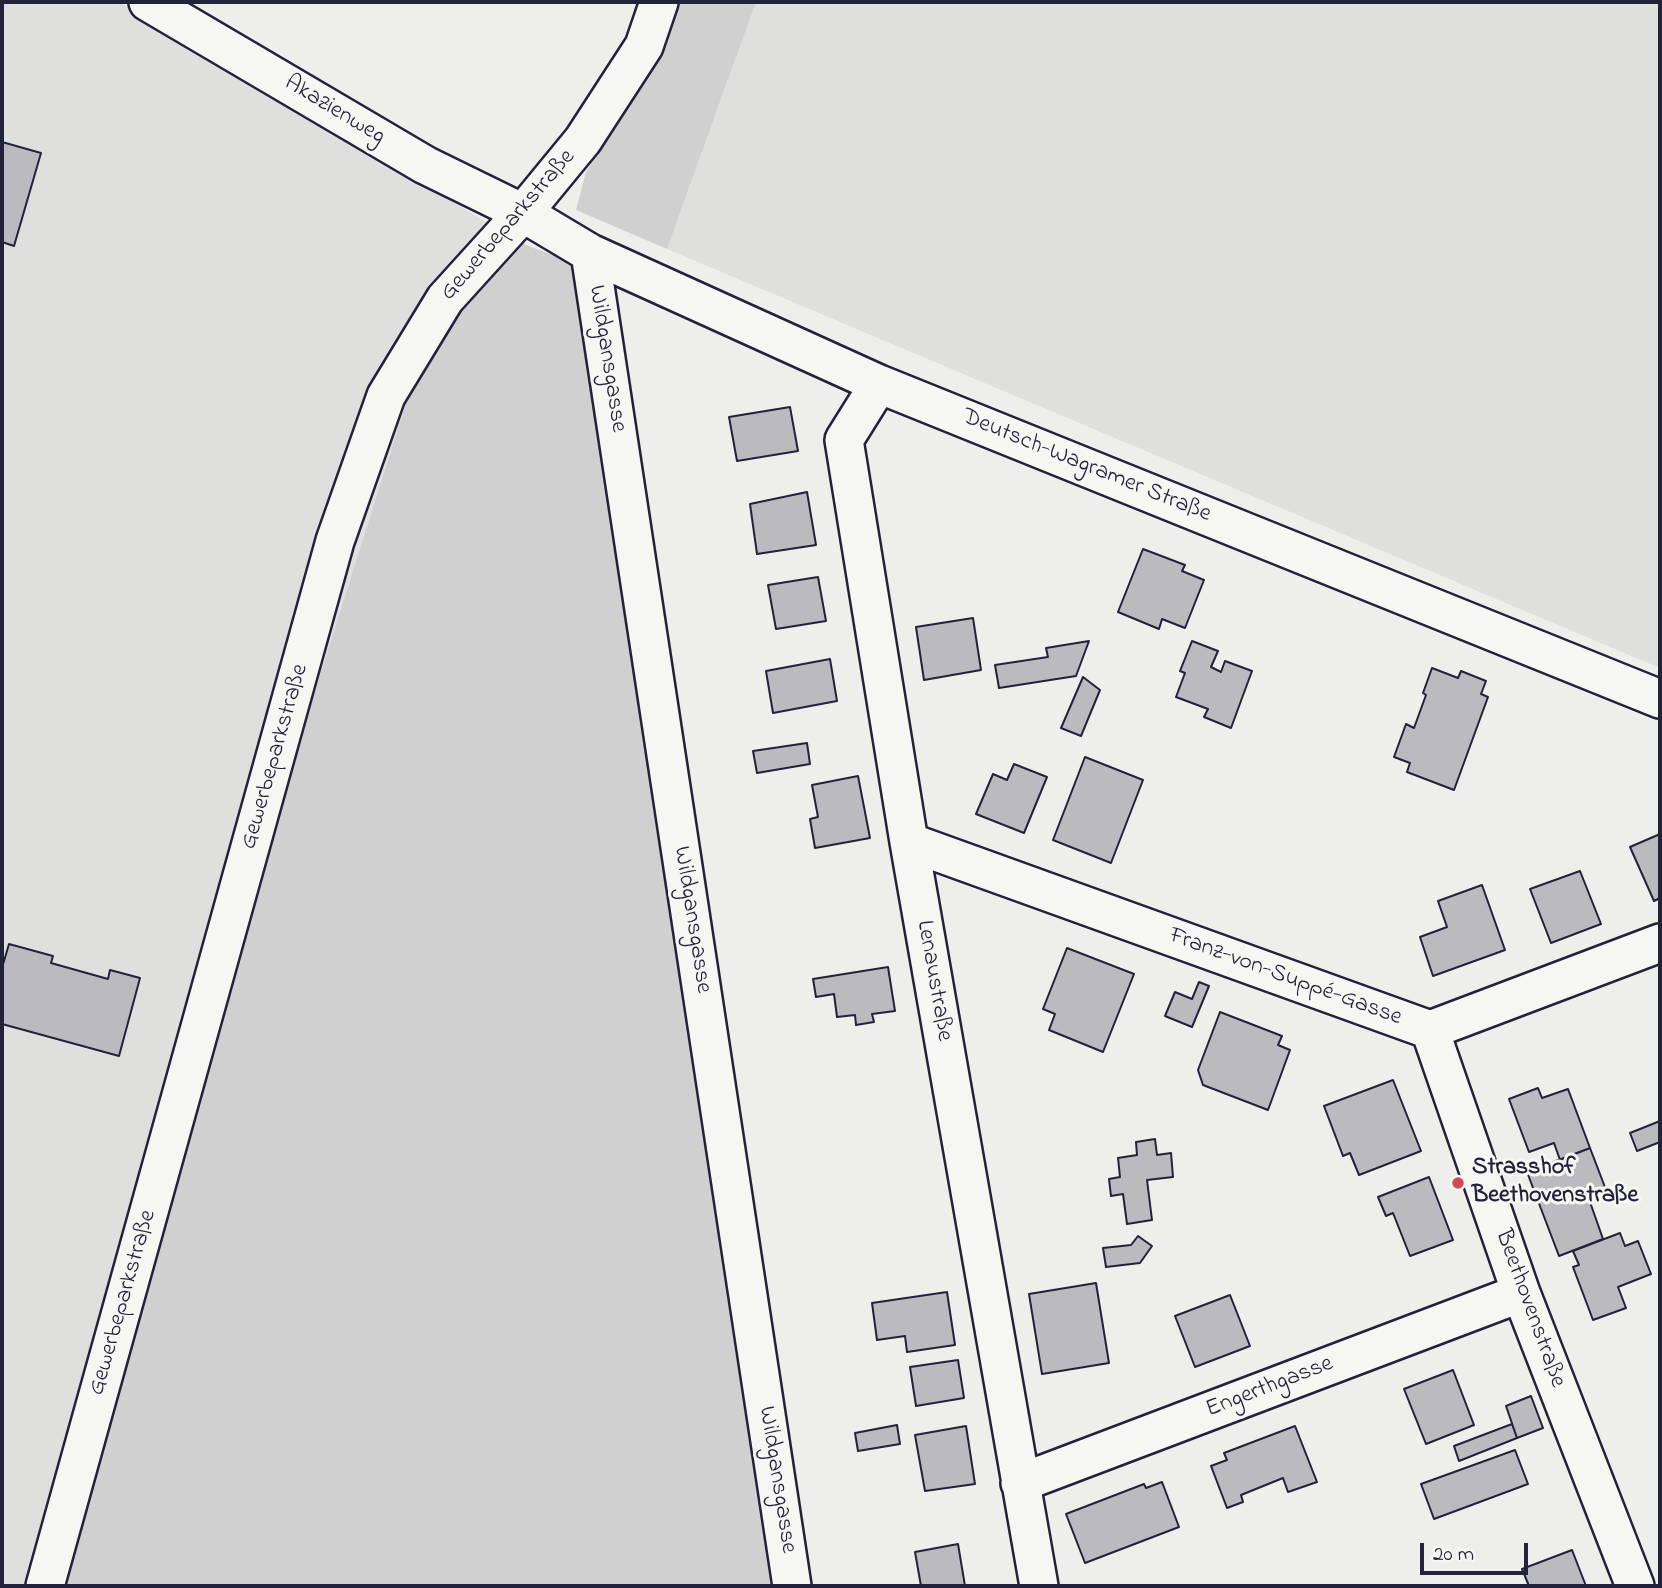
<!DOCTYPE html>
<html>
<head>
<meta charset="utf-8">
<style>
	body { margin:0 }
	#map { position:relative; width:1662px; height:1588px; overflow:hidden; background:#eeeeeb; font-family:"Indie Flower",sans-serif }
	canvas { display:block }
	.frame { position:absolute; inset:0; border:4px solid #22223b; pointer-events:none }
	.scale { position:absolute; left:1420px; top:1543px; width:108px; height:32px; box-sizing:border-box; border:4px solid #22223b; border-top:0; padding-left:9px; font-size:21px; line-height:24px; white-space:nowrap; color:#22223b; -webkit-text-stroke:5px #f6f6f2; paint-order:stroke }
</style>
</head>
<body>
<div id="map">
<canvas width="1662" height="1588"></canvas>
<div class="frame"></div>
<div class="scale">20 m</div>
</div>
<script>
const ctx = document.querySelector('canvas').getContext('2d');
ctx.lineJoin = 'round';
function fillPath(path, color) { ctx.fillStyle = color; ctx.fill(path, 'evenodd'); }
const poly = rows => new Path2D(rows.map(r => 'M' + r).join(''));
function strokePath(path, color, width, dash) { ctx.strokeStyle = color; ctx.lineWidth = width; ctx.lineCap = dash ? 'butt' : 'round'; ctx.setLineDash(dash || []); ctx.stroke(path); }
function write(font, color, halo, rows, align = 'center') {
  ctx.font = font + ' "Indie Flower",sans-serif'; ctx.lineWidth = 6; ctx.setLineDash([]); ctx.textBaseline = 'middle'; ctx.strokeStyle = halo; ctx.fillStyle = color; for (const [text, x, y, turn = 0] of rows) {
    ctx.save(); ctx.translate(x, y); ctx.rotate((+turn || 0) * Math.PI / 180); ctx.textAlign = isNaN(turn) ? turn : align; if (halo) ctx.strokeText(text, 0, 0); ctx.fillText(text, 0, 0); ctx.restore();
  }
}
const built = poly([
	[2,2,120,2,521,243,60,1586,2,1586],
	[756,2,1660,2,1660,668,667,249]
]);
const green = poly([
	[679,2,756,2,667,249,576,210,586,172,660,55],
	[521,243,584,267,796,1586,60,1586,233,951,409,394,473,294]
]);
const building = poly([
	[2,142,41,153,14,246,2,242,2,142],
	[790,407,798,451,737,461,729,417,790,407],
	[807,492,816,545,757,554,750,504,807,492],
	[1143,549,1185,565,1182,571,1204,580,1185,628,1162,619,1159,629,1118,612,1143,549],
	[818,577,826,621,776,629,768,585,818,577],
	[973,618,981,670,924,680,916,627,973,618],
	[1089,641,1076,676,999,688,995,665,1048,657,1046,648,1089,641],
	[1192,641,1218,651,1211,667,1221,672,1225,661,1252,671,1231,728,1204,717,1208,709,1176,697,1185,673,1180,671,1192,641],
	[830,659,837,701,773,713,766,671,830,659],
	[1432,668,1458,678,1461,671,1486,681,1481,694,1488,697,1454,790,1407,772,1410,763,1394,757,1406,724,1414,728,1426,695,1423,693,1432,668],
	[1083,677,1100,690,1081,736,1061,728,1083,677],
	[807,743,810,764,757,773,753,751,807,743],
	[1085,757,1143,780,1111,863,1053,840,1085,757],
	[1014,764,1047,777,1024,833,976,814,993,774,1007,780,1014,764],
	[858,776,870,838,815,848,810,819,818,817,812,785,858,776],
	[1660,834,1660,898,1654,901,1630,847,1660,834],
	[1580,871,1601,924,1551,943,1530,889,1580,871],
	[1482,885,1505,950,1433,976,1420,937,1447,927,1438,901,1482,885],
	[9,944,53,956,51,963,108,979,110,970,140,978,119,1056,2,1024,2,968,9,944],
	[1067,948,1134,974,1103,1052,1049,1030,1055,1014,1043,1009,1067,948],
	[888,967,895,1011,872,1014,874,1022,856,1025,855,1015,837,1017,834,994,816,997,813,979,888,967],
	[1199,982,1209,986,1192,1027,1165,1016,1175,992,1192,999,1199,982],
	[1220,1012,1282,1036,1278,1045,1290,1050,1268,1110,1203,1085,1198,1070,1220,1012],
	[1393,1080,1421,1151,1359,1175,1350,1153,1343,1156,1324,1106,1393,1080],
	[1538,1088,1542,1098,1568,1089,1590,1148,1560,1160,1554,1143,1529,1152,1509,1099,1538,1088],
	[1660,1121,1660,1142,1637,1151,1630,1133,1660,1121],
	[1155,1139,1157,1155,1171,1153,1173,1177,1147,1180,1152,1220,1127,1224,1123,1194,1111,1196,1109,1179,1120,1177,1118,1158,1137,1155,1136,1142,1155,1139],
	[1590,1148,1608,1195,1590,1202,1603,1239,1559,1256,1527,1172,1590,1148],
	[1429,1177,1453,1240,1410,1256,1393,1213,1386,1216,1378,1197,1429,1177],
	[1620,1233,1625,1246,1638,1241,1651,1274,1618,1287,1626,1308,1593,1320,1573,1267,1579,1265,1573,1251,1620,1233],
	[1138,1236,1152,1246,1140,1263,1106,1267,1103,1248,1131,1245,1138,1236],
	[1096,1283,1109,1363,1042,1374,1029,1294,1096,1283],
	[947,1292,955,1345,907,1352,905,1336,877,1340,872,1303,947,1292],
	[1230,1295,1250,1346,1195,1367,1175,1316,1230,1295],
	[958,1360,964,1398,916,1406,910,1367,958,1360],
	[1453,1370,1474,1425,1426,1444,1404,1389,1453,1370],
	[1531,1396,1543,1428,1517,1438,1506,1406,1531,1396],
	[1512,1424,1517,1438,1459,1461,1454,1446,1512,1424],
	[897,1425,900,1444,858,1451,855,1433,897,1425],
	[966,1426,975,1484,925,1491,915,1435,966,1426],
	[1295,1426,1317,1482,1288,1492,1283,1478,1241,1495,1243,1502,1227,1508,1211,1466,1227,1460,1224,1453,1295,1426],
	[1515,1450,1528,1484,1434,1519,1421,1484,1515,1450],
	[1162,1482,1179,1527,1085,1563,1066,1514,1144,1484,1146,1488,1162,1482],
	[958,1544,965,1586,921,1586,915,1552,958,1544],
	[1572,1550,1586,1586,1529,1586,1522,1569,1572,1550]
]);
const street = poly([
	[148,2,425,165,523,213,590,253,879,384,1660,699],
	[590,253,792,1586],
	[879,384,844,440,909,842,1039,1586],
	[909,842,1430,1030,1660,943],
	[1430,1030,1521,1293,1635,1586],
	[1020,1483,1521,1293],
	[45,1586,335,541,386,396,445,299,523,213,583,140,644,46,659,2]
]);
const markers = [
	[1458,1183,7,"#d1495b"]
];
const streetNames = [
	["Akazienweg",334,111,31],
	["Gewerbeparkstraße",509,226,-49],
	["Wildgansgasse",606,359,81],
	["Deutsch-Wagramer Straße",1086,467,22],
	["Gewerbeparkstraße",276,757,-74],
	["Wildgansgasse",691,920,81],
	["Franz-von-Suppé-Gasse",1285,978,20],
	["Lenaustraße",933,981,80],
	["Gewerbeparkstraße",124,1303,-74],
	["Beethovenstraße",1529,1309,70],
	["Engerthgasse",1270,1388,-21],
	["Wildgansgasse",776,1480,81]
];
const poiNames = [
	["Strasshof",1472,1169],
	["Beethovenstraße",1472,1197]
];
fillPath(built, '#dfdfde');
fillPath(green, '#d0d0d1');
fillPath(building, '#bbbbbf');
strokePath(building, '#22223b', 2);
strokePath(street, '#22223b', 42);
strokePath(street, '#f6f6f2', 37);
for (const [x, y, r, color] of markers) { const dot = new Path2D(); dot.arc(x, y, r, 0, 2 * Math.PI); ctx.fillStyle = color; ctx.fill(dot); strokePath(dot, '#f6f6f2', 2.5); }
write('24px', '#22223b', '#f6f6f2', streetNames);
write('bold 24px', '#22223b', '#f6f6f2', poiNames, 'left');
</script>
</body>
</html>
